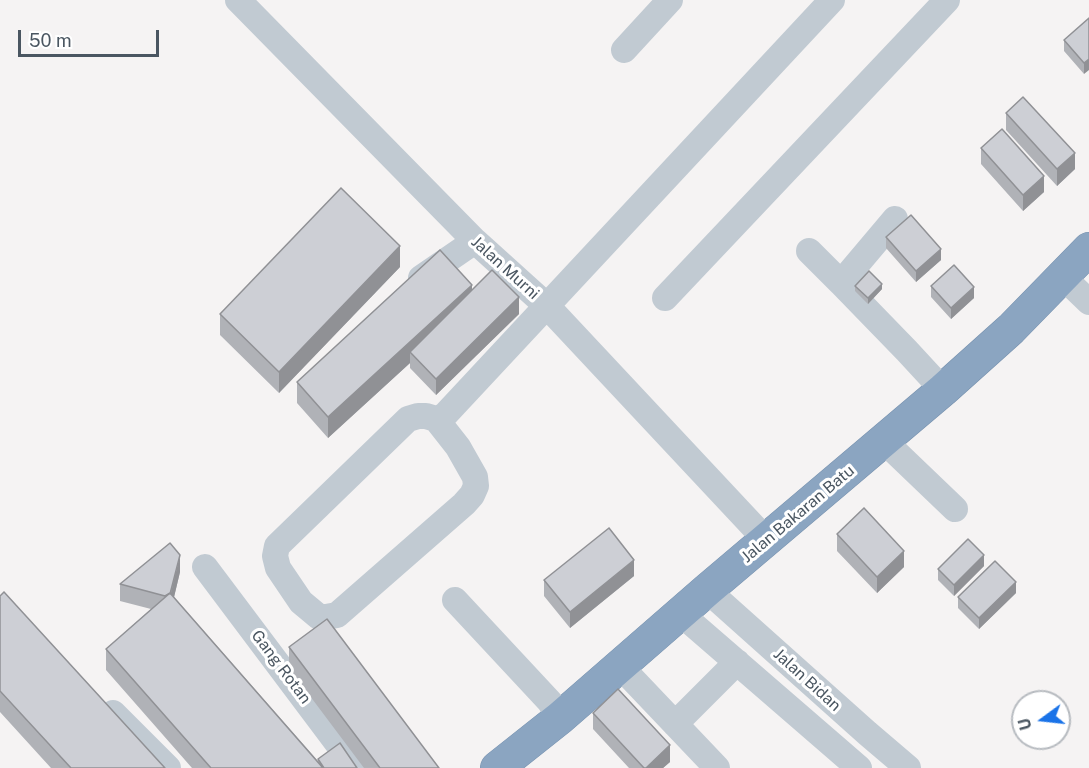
<!DOCTYPE html>
<html>
<head>
<meta charset="utf-8">
<style>
	body { margin:0 }
	#map { position:relative; width:1089px; height:768px; overflow:hidden; background:#f5f3f3; font-family:"Public Sans",sans-serif }
	canvas { display:block }
	.north { position:absolute; left:1011px; top:690px; width:60px; height:60px; box-sizing:border-box; background:#fff; border:2px solid #b7bbc0; border-radius:50%; rotate:255deg; font-size:16px; font-weight:700; line-height:24px; text-align:center; color:#4a5661 }
	.north::after { content:''; display:block; margin:auto; width:21px; height:27px; background:#1a73e8; clip-path:polygon(50% 0,100% 100%,50% 72%,0 100%) }
	.scale { position:absolute; left:18px; top:30px; width:141px; height:27px; box-sizing:border-box; border:3px solid #4a5661; border-top:0; padding-left:8px; font-size:18px; line-height:21px; white-space:nowrap; color:#4a5661; -webkit-text-stroke:4px #fff; paint-order:stroke }
</style>
</head>
<body>
<div id="map">
<canvas width="1089" height="768"></canvas>
<div class="north">U</div>
<div class="scale">50 m</div>
</div>
<script>
const ctx = document.querySelector('canvas').getContext('2d');
ctx.lineJoin = 'round';
const poly = rows => new Path2D(rows.map(r => 'M' + r).join(''));
function strokePath(path, color, width, dash) { ctx.strokeStyle = color; ctx.lineWidth = width; ctx.lineCap = dash ? 'butt' : 'round'; ctx.setLineDash(dash || []); ctx.stroke(path); }
function fillPath(path, color) { ctx.fillStyle = color; ctx.fill(path, 'evenodd'); }
function write(font, color, halo, rows, align = 'center') {
  ctx.font = font + ' "Public Sans",sans-serif'; ctx.lineWidth = 6; ctx.setLineDash([]); ctx.textBaseline = 'middle'; ctx.strokeStyle = halo; ctx.fillStyle = color; for (const [text, x, y, turn = 0] of rows) {
    ctx.save(); ctx.translate(x, y); ctx.rotate((+turn || 0) * Math.PI / 180); ctx.textAlign = isNaN(turn) ? turn : align; if (halo) ctx.strokeText(text, 0, 0); ctx.fillText(text, 0, 0); ctx.restore();
  }
}
const minor = poly([
	[238,0,475,241,547,306,767,541],
	[624,50,670,0],
	[895,219,841,283,907,351,943,390],
	[809,251,841,283],
	[1062,276,1089,302],
	[421,278,475,241],
	[665,298,947,0],
	[436,419,458,447,475,477,476,486,472,495,464,504,337,615,326,617,319,617,301,602,278,568,275,556,277,546,408,419,418,416,426,416,436,419,444,416,832,0],
	[884,441,955,509],
	[205,567,356,768],
	[707,590,867,733,908,768],
	[455,600,550,702,560,718],
	[681,614,859,768],
	[620,666,717,768],
	[113,713,168,768],
	[675,724,737,662]
]);
const highway = poly([
	[497,768,560,718,707,590,943,390,1011,329,1089,249]
]);
const wall = poly([
	[1089,18,1084,74,1064,51,1064,40],
	[1006,113,1075,169,1057,186,1006,130],
	[981,148,1044,192,1023,211,981,164],
	[886,237,941,260,916,282,886,248],
	[400,267,279,393,220,335,220,314],
	[855,286,882,289,868,304,855,291],
	[931,286,974,298,951,319,931,297],
	[472,290,519,314,436,395,410,368,410,363,328,438,297,403,297,382],
	[837,534,904,567,877,593,837,551],
	[984,566,954,596,938,580,938,569],
	[180,572,174,597,318,761,318,759,357,768,192,768,106,670,106,649,151,609,120,601,120,584],
	[634,576,570,628,544,596,544,580],
	[1016,593,979,629,958,608,958,597],
	[0,596,165,768,51,768,0,712],
	[289,647,439,768,364,768,289,668],
	[593,713,670,762,663,768,629,768,593,729]
]);
const shadedWall = poly([
	[1089,59,1089,70,1084,74,1084,63],
	[1075,153,1075,169,1057,186,1057,169],
	[1044,176,1044,192,1023,211,1023,195],
	[400,246,400,267,279,393,279,372],
	[941,249,941,260,916,282,916,271],
	[882,284,882,289,868,304,868,298],
	[472,285,472,306,410,352,410,363,328,438,328,417],
	[974,287,974,298,951,319,951,308],
	[519,297,519,314,436,395,436,379],
	[904,551,904,567,877,593,877,577],
	[180,555,180,572,170,614,170,597],
	[984,555,984,566,954,596,954,585],
	[634,560,634,576,570,628,570,612],
	[1016,582,1016,593,979,629,979,618],
	[670,745,670,762,663,768,646,768]
]);
const building = poly([
	[1089,18,1089,59,1084,63,1064,40,1089,18],
	[1023,97,1075,153,1057,169,1006,113,1023,97],
	[1002,129,1044,176,1023,195,981,148,1002,129],
	[341,188,400,246,279,372,220,314,341,188],
	[911,215,941,249,916,271,886,237,911,215],
	[440,250,472,285,328,417,297,382,440,250],
	[954,265,974,287,951,308,931,286,954,265],
	[492,270,519,297,436,379,410,352,492,270],
	[869,271,882,284,868,298,855,286,869,271],
	[864,508,904,551,877,577,837,534,864,508],
	[609,528,634,560,570,612,544,580,609,528],
	[968,539,984,555,954,585,938,569,968,539],
	[170,543,180,555,170,594,170,593,165,596,120,584,170,543],
	[995,561,1016,582,979,618,958,597,995,561],
	[4,592,165,768,71,768,0,691,0,596,4,592],
	[170,593,323,768,211,768,106,649,170,593],
	[327,619,439,768,380,768,289,647,327,619],
	[618,689,670,745,646,768,644,768,593,713,618,689],
	[340,743,357,768,324,768,318,759,340,743]
]);
const streetNames = [
	["Jalan Murni",505,268,42],
	["Jalan Bakaran Batu",798,514,-40],
	["Gang Rotan",281,667,53],
	["Jalan Bidan",807,680,42]
];
strokePath(highway, '#7690ad', 34);
strokePath(minor, '#c1cad2', 26);
strokePath(highway, '#8ba5c1', 33);
fillPath(wall, '#b0b2b7');
fillPath(shadedWall, '#909195');
fillPath(building, '#cdcfd5');
strokePath(building, '#909195', 1.5);
write('16px', '#4a5661', '#fff', streetNames);
</script>
</body>
</html>
